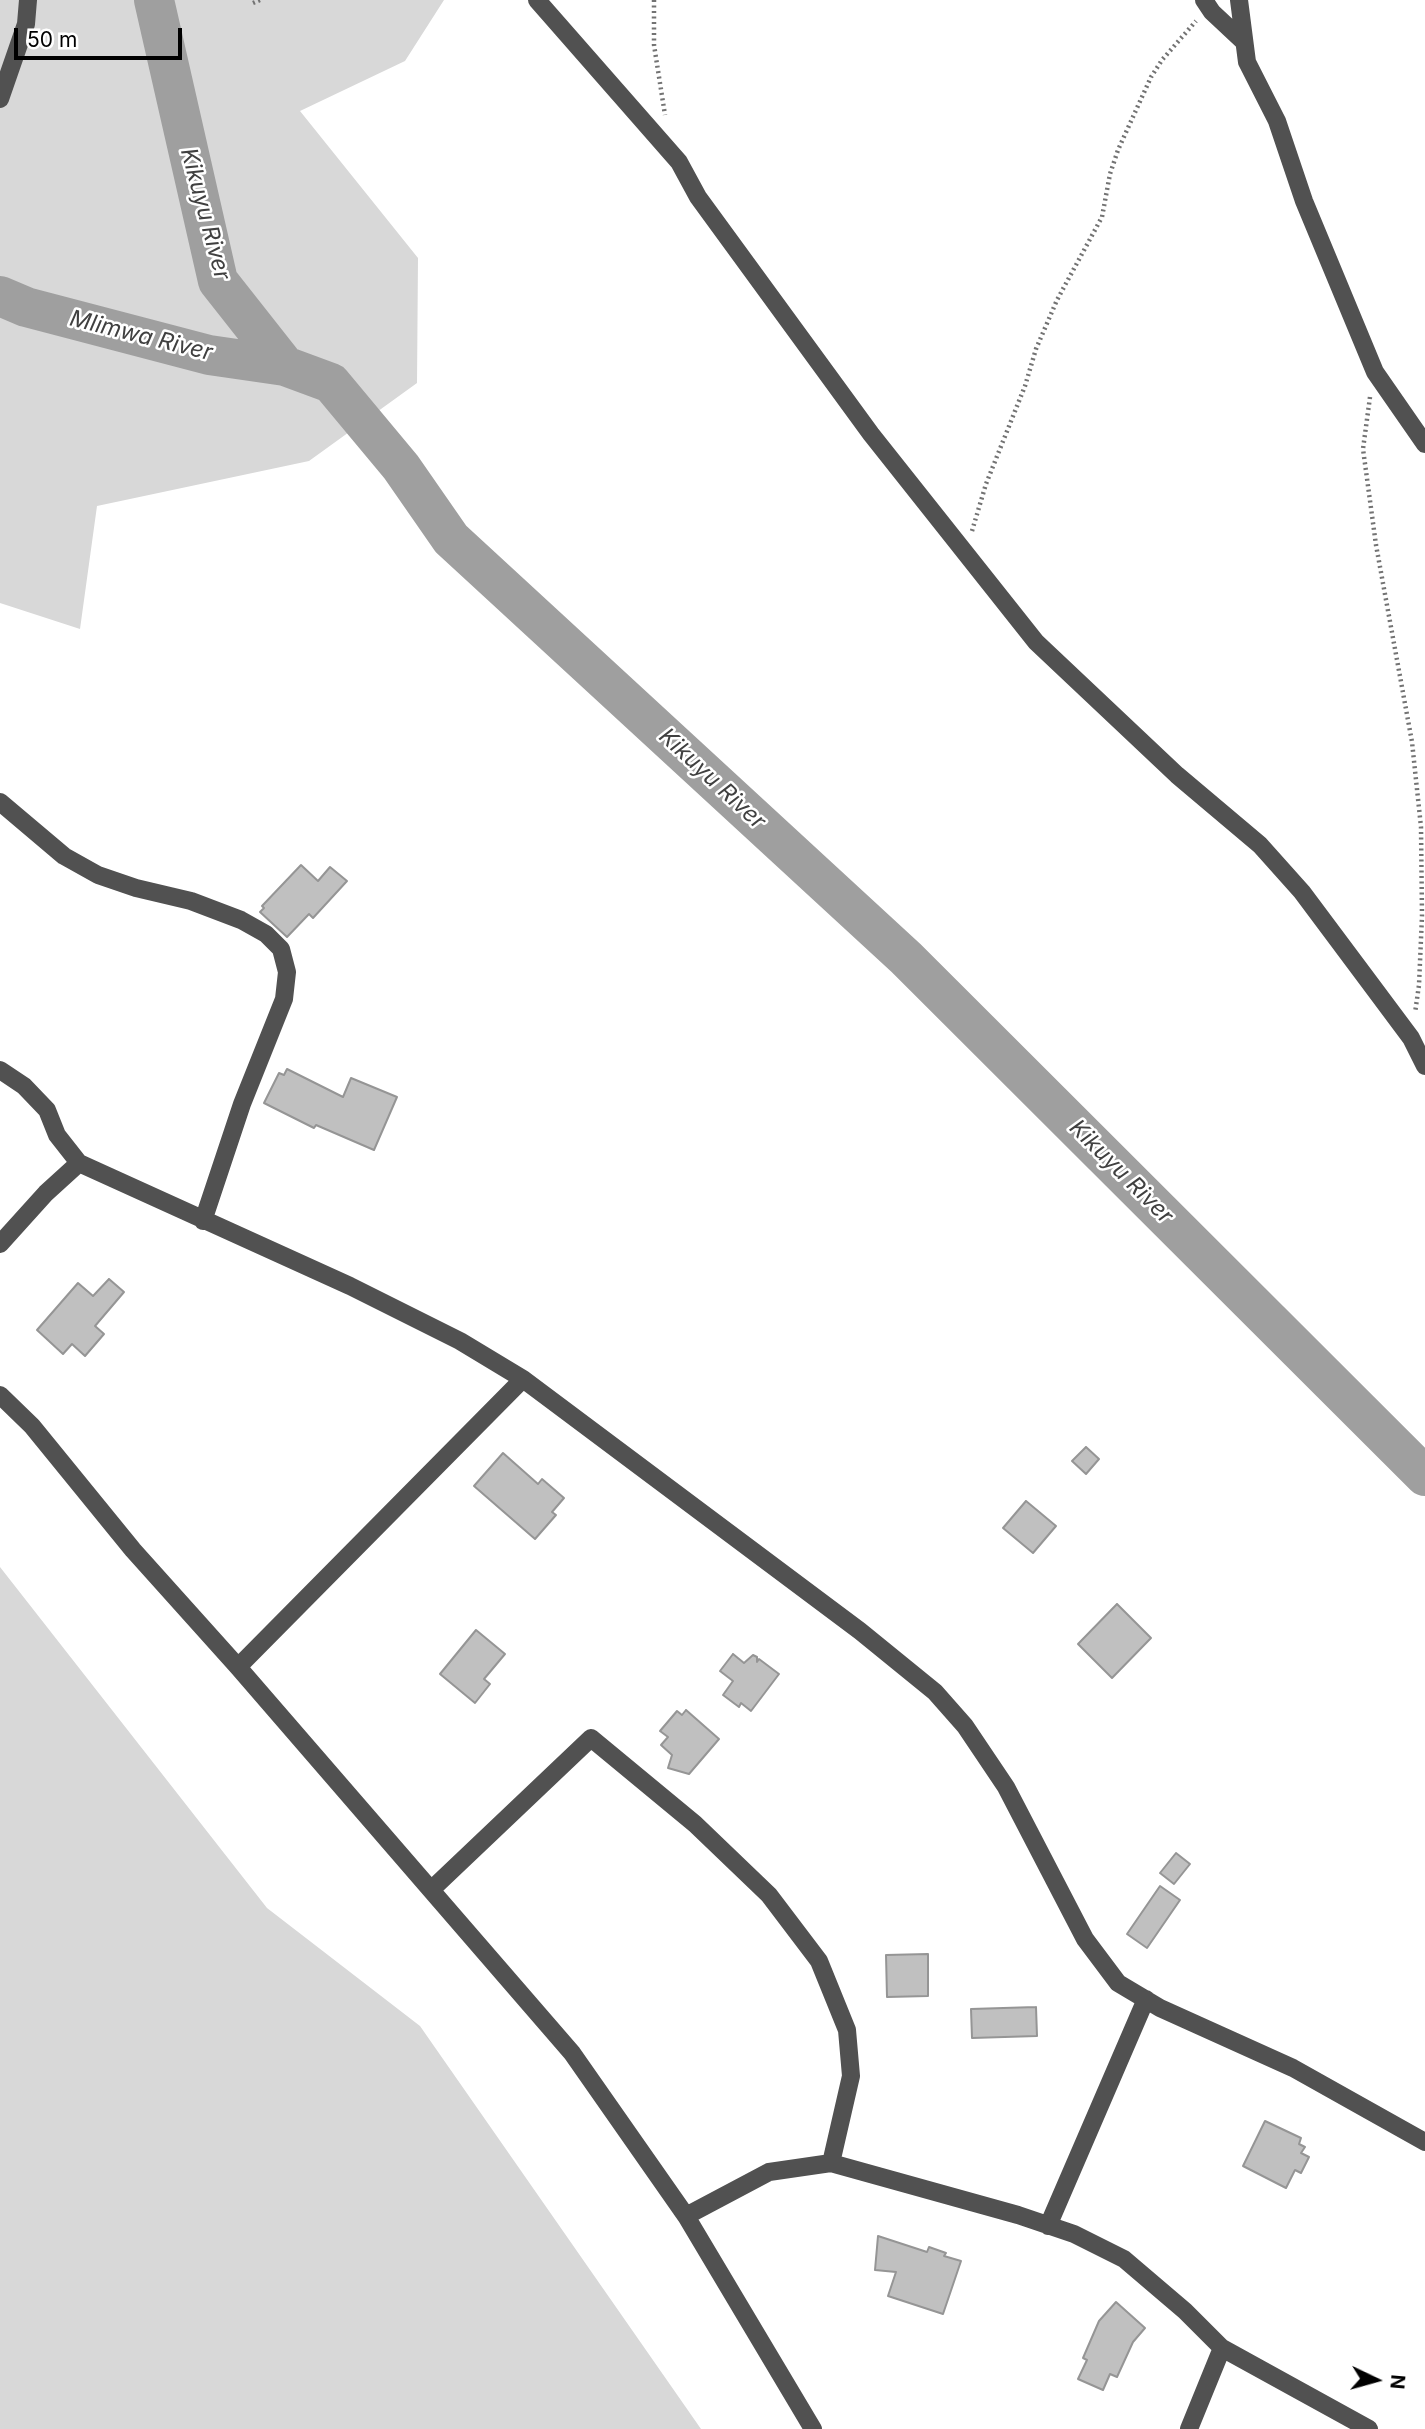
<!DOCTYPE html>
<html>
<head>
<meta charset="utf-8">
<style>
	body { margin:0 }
	#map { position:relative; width:1425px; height:2429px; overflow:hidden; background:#fff; font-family:Inter,sans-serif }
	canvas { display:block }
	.north { position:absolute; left:1341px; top:2345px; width:70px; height:70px; -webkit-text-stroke:5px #fff; paint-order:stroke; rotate:95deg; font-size:19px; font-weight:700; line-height:28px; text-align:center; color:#000 }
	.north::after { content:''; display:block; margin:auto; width:24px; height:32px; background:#000; clip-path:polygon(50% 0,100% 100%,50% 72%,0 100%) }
	.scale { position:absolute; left:14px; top:28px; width:168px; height:32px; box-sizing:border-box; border:4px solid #000; border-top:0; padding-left:9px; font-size:21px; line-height:24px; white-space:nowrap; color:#000; -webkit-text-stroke:5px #fff; paint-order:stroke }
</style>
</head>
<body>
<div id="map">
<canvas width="1425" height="2429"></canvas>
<div class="north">N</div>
<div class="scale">50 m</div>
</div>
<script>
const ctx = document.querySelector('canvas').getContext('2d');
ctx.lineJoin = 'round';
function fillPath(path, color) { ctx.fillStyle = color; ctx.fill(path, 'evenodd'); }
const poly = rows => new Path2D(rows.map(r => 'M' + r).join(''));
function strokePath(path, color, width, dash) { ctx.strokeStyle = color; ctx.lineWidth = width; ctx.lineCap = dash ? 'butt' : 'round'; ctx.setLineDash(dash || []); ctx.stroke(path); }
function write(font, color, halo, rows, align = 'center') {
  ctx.font = font + ' Inter,sans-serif'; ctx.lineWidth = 5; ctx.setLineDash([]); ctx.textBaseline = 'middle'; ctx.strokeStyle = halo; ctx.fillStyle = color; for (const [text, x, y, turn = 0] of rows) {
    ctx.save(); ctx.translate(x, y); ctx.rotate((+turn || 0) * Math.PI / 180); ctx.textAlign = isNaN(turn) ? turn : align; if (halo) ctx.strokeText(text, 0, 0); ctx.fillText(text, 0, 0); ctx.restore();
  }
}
const green = poly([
	[0,0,444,0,405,61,300,111,418,258,417,383,309,461,97,506,80,629,0,603],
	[0,1567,267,1908,420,2026,701,2429,0,2429]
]);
const river = poly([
	[154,0,218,281,285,366,331,383,401,467,451,539,906,958,1425,1476],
	[0,296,26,307,209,355,285,366]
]);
const building = poly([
	[301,865,318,881,330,867,347,881,313,918,309,914,287,937,260,912,264,908,262,906,301,865],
	[287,1069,343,1097,351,1078,397,1097,374,1150,316,1125,314,1128,264,1103,279,1073,284,1075,287,1069],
	[109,1279,124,1292,95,1326,104,1334,85,1356,72,1344,63,1354,37,1330,78,1283,93,1296,109,1279],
	[1086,1447,1099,1459,1086,1474,1072,1461,1086,1447],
	[503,1453,538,1484,542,1479,564,1498,552,1512,556,1515,535,1539,474,1486,503,1453],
	[1026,1501,1056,1526,1033,1553,1003,1528,1026,1501],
	[1117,1604,1151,1638,1112,1678,1078,1644,1117,1604],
	[476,1630,505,1654,484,1679,490,1684,475,1703,440,1674,476,1630],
	[733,1654,744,1663,753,1655,757,1657,757,1662,759,1659,779,1674,751,1711,741,1703,739,1707,723,1695,733,1681,720,1671,733,1654],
	[686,1710,719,1739,689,1774,668,1768,672,1755,661,1745,668,1737,660,1731,677,1711,682,1715,686,1710],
	[1176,1853,1190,1864,1174,1884,1160,1873,1176,1853],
	[1160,1886,1180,1900,1147,1948,1127,1934,1160,1886],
	[928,1954,928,1996,887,1997,886,1955,928,1954],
	[1036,2007,1037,2036,972,2038,971,2009,1036,2007],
	[1265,2121,1301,2138,1299,2144,1305,2147,1301,2153,1309,2157,1301,2173,1295,2170,1286,2188,1243,2166,1265,2121],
	[878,2236,927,2252,929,2247,946,2253,944,2256,961,2261,943,2314,888,2296,896,2272,875,2270,878,2236],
	[1116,2302,1145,2328,1133,2342,1117,2377,1110,2374,1103,2390,1078,2379,1087,2360,1083,2358,1099,2321,1116,2302]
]);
const path = poly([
	[654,0,654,45,665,115],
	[253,3,260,0],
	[1370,397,1363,449,1376,545,1412,742,1421,827,1422,916,1419,985,1415,1013],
	[972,531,986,484,1025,386,1036,349,1057,300,1102,217,1110,174,1118,150,1151,77,1162,60,1196,21]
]);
const minor = poly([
	[537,0,679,162,698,197,871,434,1036,642,1177,775,1260,845,1302,892,1364,975,1411,1038,1425,1066],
	[1204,0,1212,12,1243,41],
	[1239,0,1247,62,1277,121,1304,201,1375,372,1425,444],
	[0,99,26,24,28,0],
	[0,802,64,856,98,875,136,888,191,901,241,920,266,934,281,949,287,972,284,999,242,1104,203,1221],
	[0,1070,24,1086,47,1110,57,1135,79,1163,350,1286,460,1341,523,1379,860,1631,935,1692,965,1726,1006,1787,1085,1939,1118,1983,1160,2008,1293,2068,1425,2142],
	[0,1244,46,1193,79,1163],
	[0,1395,32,1426,133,1550,238,1667,572,2053,686,2216,813,2429],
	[238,1667,523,1379],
	[431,1890,591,1738,695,1824,769,1895,819,1961,847,2030,851,2076,831,2163],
	[686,2216,769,2172,831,2163,1018,2215,1074,2234,1124,2259,1185,2311,1222,2348,1369,2429],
	[1048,2226,1146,1999],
	[1189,2429,1222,2348]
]);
const waterNames = [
	["Kikuyu River",205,214,75],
	["Mlimwa River",141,336,14],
	["Kikuyu River",712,779,43],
	["Kikuyu River",1121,1172,45]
];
fillPath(green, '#d8d8d8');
strokePath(river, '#9f9f9f', 40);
fillPath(building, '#c0c0c0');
strokePath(building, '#959595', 2);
strokePath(path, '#737373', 4.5, [2, 3.5]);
strokePath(minor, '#515151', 18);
write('italic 23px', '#404040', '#fff', waterNames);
</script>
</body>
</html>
